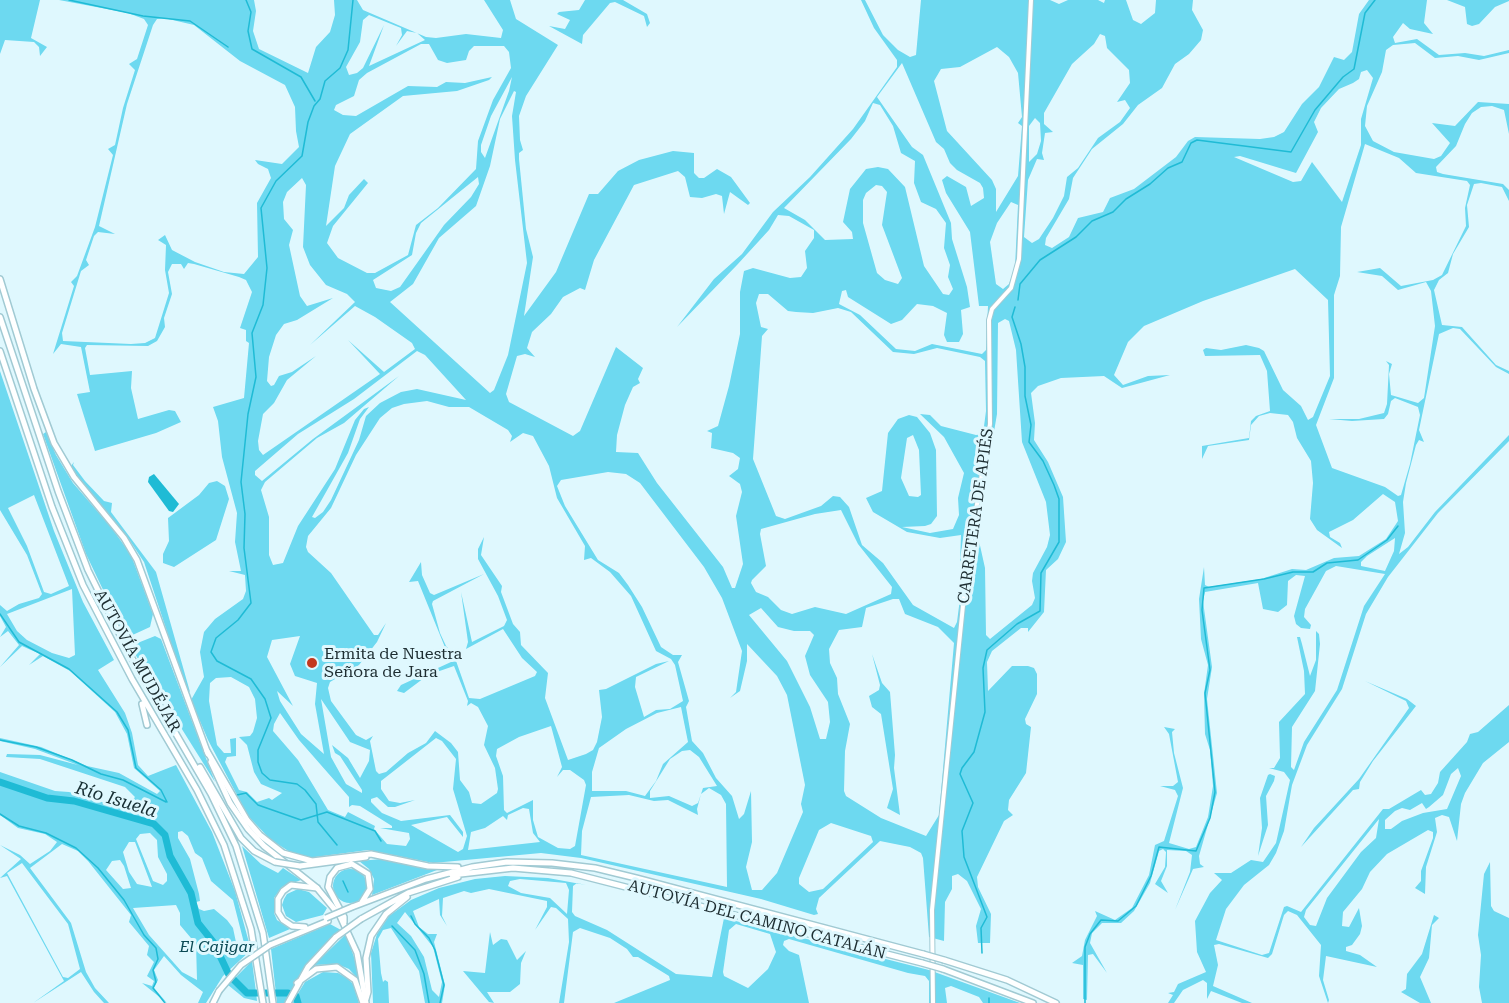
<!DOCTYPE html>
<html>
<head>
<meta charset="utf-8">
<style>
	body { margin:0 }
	canvas { display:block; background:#dff8fe }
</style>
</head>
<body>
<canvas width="1509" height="1003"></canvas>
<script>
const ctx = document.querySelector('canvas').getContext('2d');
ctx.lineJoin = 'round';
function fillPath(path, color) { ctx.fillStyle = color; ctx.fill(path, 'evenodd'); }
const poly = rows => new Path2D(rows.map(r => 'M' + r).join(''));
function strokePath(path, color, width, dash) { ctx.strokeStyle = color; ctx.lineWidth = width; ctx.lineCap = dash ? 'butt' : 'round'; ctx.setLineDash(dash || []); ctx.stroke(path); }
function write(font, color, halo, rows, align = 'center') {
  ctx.font = font + ' "Roboto Serif",serif'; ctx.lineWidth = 6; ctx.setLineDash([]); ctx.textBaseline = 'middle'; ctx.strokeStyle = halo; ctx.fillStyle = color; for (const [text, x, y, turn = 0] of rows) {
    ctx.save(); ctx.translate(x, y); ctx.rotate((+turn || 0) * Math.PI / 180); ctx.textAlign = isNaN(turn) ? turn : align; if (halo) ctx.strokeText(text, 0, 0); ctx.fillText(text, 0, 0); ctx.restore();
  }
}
const green = poly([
	[0,0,40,0,31,38,47,47,40,56,39,47,34,42,5,40,0,54],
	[59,0,254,0,256,11,253,31,259,49,308,73,316,47,330,32,335,15,334,0,357,0,363,10,426,37,436,38,466,34,501,38,503,30,484,0,510,0,516,19,558,45,526,96,519,116,520,140,523,150,519,153,519,159,526,229,533,257,524,316,556,272,589,194,598,194,618,171,639,160,673,151,694,153,694,173,699,178,704,178,717,169,731,177,750,203,748,205,730,192,724,214,722,196,716,194,702,198,690,197,685,177,678,171,634,185,594,260,585,290,580,288,563,297,551,314,532,332,527,348,535,357,525,354,517,356,506,394,509,402,573,436,580,431,616,347,643,368,638,379,640,383,633,387,625,405,617,435,616,452,638,453,657,483,723,567,732,588,735,588,743,564,736,516,742,492,740,484,729,476,738,469,740,458,733,453,711,448,712,433,707,431,718,426,729,386,740,334,740,292,744,271,753,268,790,278,801,277,807,268,805,251,814,238,814,230,789,216,778,215,769,230,737,265,677,327,714,279,742,254,773,212,810,177,853,129,897,67,897,60,874,28,861,0,865,0,883,35,898,50,910,57,916,55,921,0,1050,0,1059,4,1068,0,1098,0,1104,3,1105,0,1126,0,1133,20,1141,24,1155,13,1156,0,1193,0,1192,10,1203,30,1201,40,1189,54,1175,64,1162,88,1138,105,1123,124,1092,149,1073,178,1069,199,1046,238,1045,245,1052,248,1069,237,1078,218,1103,212,1110,198,1134,189,1176,157,1188,141,1195,137,1260,139,1274,137,1284,132,1302,104,1319,87,1334,57,1344,60,1352,52,1359,14,1369,0,1427,0,1424,23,1433,34,1410,29,1403,23,1393,37,1395,43,1417,39,1439,55,1465,53,1484,56,1509,50,1509,53,1479,60,1458,56,1435,58,1415,43,1393,45,1386,50,1382,72,1367,106,1365,126,1373,141,1394,152,1434,159,1441,156,1450,143,1432,123,1455,126,1478,102,1509,104,1509,134,1504,110,1492,106,1481,107,1472,113,1465,124,1456,146,1436,167,1437,172,1443,174,1503,184,1509,190,1509,201,1502,187,1481,183,1474,184,1467,205,1469,227,1453,254,1448,273,1439,280,1434,290,1442,325,1462,327,1496,365,1509,371,1509,374,1496,367,1460,329,1453,328,1439,334,1419,430,1424,442,1419,440,1416,445,1406,483,1403,502,1405,533,1399,554,1408,547,1435,512,1509,435,1509,441,1438,513,1388,577,1366,614,1342,689,1307,745,1292,785,1284,831,1276,853,1269,865,1244,885,1226,909,1216,940,1262,955,1269,953,1284,907,1287,906,1301,912,1383,809,1389,809,1421,790,1425,795,1431,794,1438,783,1440,772,1467,742,1470,734,1478,732,1509,705,1509,742,1483,763,1465,793,1461,804,1457,841,1449,817,1442,815,1435,818,1437,832,1426,867,1425,894,1415,888,1421,881,1421,871,1433,838,1433,832,1428,830,1387,854,1370,872,1362,889,1343,912,1342,926,1349,927,1359,908,1362,926,1360,934,1352,945,1346,947,1346,951,1360,955,1377,967,1326,956,1323,980,1329,1000,1328,1003,1319,976,1321,945,1297,915,1288,911,1284,915,1272,954,1268,958,1219,944,1214,945,1218,965,1213,986,1252,1003,1242,1003,1211,991,1207,999,1207,983,1203,980,1183,990,1174,1003,1168,1003,1173,995,1168,993,1174,992,1178,984,1206,972,1197,952,1195,921,1210,893,1222,880,1214,873,1231,873,1251,860,1263,862,1276,843,1290,780,1284,772,1269,768,1274,768,1280,758,1279,722,1305,694,1304,671,1297,637,1300,637,1302,644,1310,676,1316,660,1316,631,1319,634,1320,644,1315,691,1292,727,1291,767,1294,770,1304,742,1337,690,1364,606,1385,574,1336,566,1326,571,1305,609,1304,617,1311,625,1310,629,1301,628,1296,624,1294,616,1305,576,1296,575,1288,581,1287,605,1278,612,1263,609,1258,583,1205,592,1203,601,1212,667,1207,699,1217,793,1199,856,1200,864,1204,867,1193,869,1175,910,1190,872,1192,855,1186,851,1167,850,1167,866,1161,881,1168,893,1155,884,1165,867,1166,852,1163,849,1159,851,1150,883,1134,911,1121,923,1102,923,1092,933,1090,943,1107,973,1093,954,1088,955,1087,1000,1083,999,1083,965,1072,963,1082,956,1085,940,1097,916,1095,911,1115,920,1132,908,1149,875,1155,845,1164,841,1178,796,1175,790,1160,786,1173,786,1178,782,1169,734,1164,727,1175,729,1172,732,1174,753,1183,788,1169,843,1189,849,1196,847,1208,817,1213,786,1210,750,1205,734,1204,694,1208,665,1201,639,1199,599,1204,567,1205,585,1209,587,1261,579,1292,569,1306,570,1334,558,1359,556,1386,539,1398,521,1395,502,1383,494,1353,520,1329,532,1330,537,1340,543,1342,548,1317,530,1310,519,1313,483,1311,461,1297,438,1293,422,1288,415,1270,413,1259,416,1251,425,1249,440,1208,446,1202,459,1202,446,1249,438,1251,421,1256,416,1270,411,1267,371,1260,355,1205,356,1203,350,1206,348,1221,350,1246,345,1259,348,1264,351,1283,390,1301,406,1308,420,1313,417,1330,376,1328,300,1295,269,1203,301,1144,326,1128,342,1114,375,1123,385,1148,376,1170,375,1122,388,1104,376,1061,378,1038,386,1031,393,1035,423,1034,440,1048,462,1063,497,1066,542,1058,559,1046,570,1044,612,1028,632,1028,628,1021,628,992,651,987,662,988,691,1012,666,1028,666,1034,668,1037,674,1037,694,1025,719,1026,724,1031,727,1026,773,1009,800,1008,810,1013,815,1004,821,977,877,978,887,991,914,990,943,978,943,976,926,981,909,967,881,958,874,952,876,952,889,945,902,944,941,929,937,923,858,921,853,910,847,880,841,819,898,816,909,818,914,814,915,761,899,581,858,541,853,433,863,368,850,308,858,290,852,271,840,248,816,208,740,191,700,204,677,200,652,204,632,215,619,243,599,246,591,245,575,229,571,241,571,235,542,237,513,222,457,218,421,213,407,244,398,249,343,246,341,246,330,240,328,252,292,246,280,239,277,194,264,188,263,184,269,181,264,172,264,168,272,172,294,164,318,165,327,157,341,148,346,87,345,85,348,90,375,132,371,131,388,138,419,169,410,175,411,181,422,156,433,95,451,77,394,90,392,81,347,61,344,53,354,74,286,71,282,77,276,95,227,113,155,108,149,115,145,123,108,135,70,129,64,137,59,148,25,144,19,128,13],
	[369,15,401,28,402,35,396,46,407,31,417,33,425,40,369,66,384,25,363,68,357,73,349,75,346,67,360,42,363,20],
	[164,18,194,25,240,61,285,85,295,107,296,131,299,147,282,164,255,160,258,164,268,169,271,178,257,203,258,257,244,274,224,272,195,262,172,250,165,235,158,240,166,245,165,270,169,293,155,338,145,343,131,344,63,341,62,333,81,271,89,265,86,260,94,236,98,232,115,234,99,226,127,104,153,25,157,19],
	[1100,34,1105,36,1107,48,1129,70,1130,83,1117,102,1125,100,1130,108,1120,122,1098,138,1078,168,1067,177,1064,196,1053,218,1039,239,1032,243,1024,237,1028,180,1037,159,1044,160,1042,153,1045,133,1053,132,1044,124,1044,113,1072,64,1094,44],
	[421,44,429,44,438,60,447,63,466,60,469,51,474,46,504,46,509,52,511,68,493,100,478,141,476,169,438,208,416,225,408,255,375,273,367,273,338,258,327,243,333,226,368,183,364,179,349,195,344,208,326,226,335,166,350,134,403,96,457,91,489,80,492,77,465,83,446,82,437,87,408,86,356,116,343,115,334,110,336,105,354,96,359,80,367,73],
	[997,47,1009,57,1018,73,1022,117,1018,123,1022,126,1018,176,996,212,996,189,992,180,947,131,934,81,941,69,960,67],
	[902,63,936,142,944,149,950,163,957,170,980,183,983,188,984,198,971,206,966,187,947,176,942,180,946,193,970,232,979,306,988,306,986,350,982,354,932,344,915,351,896,349,860,315,839,304,842,291,846,290,848,297,891,324,902,320,917,304,933,306,947,313,944,335,947,342,959,342,963,334,961,310,970,307,967,287,952,239,951,223,923,155,912,147,877,97],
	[1367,70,1373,78,1361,119,1361,145,1342,202,1312,162,1301,181,1293,182,1234,157,1240,156,1296,173,1318,132,1314,122,1321,108,1339,89,1353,83,1359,79,1361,72],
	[512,77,509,91,485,158,481,152,481,145,491,116],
	[514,91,516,92,512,116,515,160,527,263,508,355,494,390,490,393,390,302,413,284,439,238,476,206,490,166,500,119],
	[873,103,880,105,893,126,901,153,915,161,914,183,921,202,936,209,946,223,944,248,950,265,948,277,953,289,949,295,943,294,924,266,905,187,888,169,878,167,866,169,850,189,843,222,852,232,853,239,825,240,805,220,784,208,851,139,865,121],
	[1035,118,1040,123,1041,141,1037,154,1029,162,1029,126],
	[1365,144,1399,158,1416,173,1467,181,1470,185,1465,208,1466,226,1442,275,1433,280,1401,286,1380,268,1357,272,1382,276,1398,290,1426,282,1431,291,1435,326,1424,398,1418,403,1391,395,1389,374,1392,364,1386,361,1389,365,1387,404,1384,413,1359,419,1329,419,1352,421,1384,419,1388,414,1391,401,1395,398,1418,407,1420,415,1410,464,1401,495,1398,496,1385,487,1332,468,1316,425,1334,378,1334,295,1340,276,1341,227],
	[478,177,479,184,471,197,444,225,400,287,391,291,376,288,373,280,412,255,416,233,421,223],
	[302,178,306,185,303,247,310,265,326,285,347,294,355,302,310,345,355,306,375,317,412,343,415,349,384,372,348,340,380,374,263,455,259,450,258,441,263,414,274,403,287,380,316,356,292,372,279,376,274,385,271,386,267,381,269,357,276,335,284,324,297,320,333,298,307,306,300,296,289,245,293,230,284,219,283,202,287,192],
	[876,185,882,186,887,192,882,225,902,278,898,284,885,280,877,273,863,223,863,200,866,193],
	[1011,202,1018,205,1015,267,1009,284,1003,289,996,284,990,242,997,223],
	[759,294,768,294,788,311,796,312,813,313,838,308,851,312,893,352,914,354,937,348,980,357,985,361,986,411,983,434,976,435,941,426,930,415,920,414,944,437,964,473,958,498,959,515,953,529,930,533,902,527,925,526,931,524,937,516,936,450,930,433,917,417,909,415,898,419,888,433,882,491,866,498,873,512,907,532,940,538,961,535,960,563,963,575,957,622,954,628,913,605,883,563,862,545,849,507,840,497,833,496,821,506,785,519,776,516,753,459,762,336,768,329,761,327,756,303],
	[1005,319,1009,321,1016,350,1022,442,1046,502,1050,535,1047,547,1033,573,1032,581,1035,598,1032,605,990,639,986,635,985,568,977,532,997,414,998,323],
	[417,351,425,355,466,400,417,389,401,392,380,403,366,416,359,440,331,500,323,512,315,518,312,517,348,453,360,419,369,407,364,409,355,420,335,469,298,526,283,563,273,565,269,555,269,517,261,490,265,482,317,438,344,423,399,376,313,439,262,481,255,475,255,471,298,434,354,399],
	[427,401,449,407,469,407,508,430,512,436,510,442,523,433,533,436,549,466,557,498,585,546,584,560,591,558,610,572,631,596,656,651,671,659,675,665,683,701,670,709,656,710,644,717,635,687,636,677,669,661,656,664,606,689,599,690,602,717,597,742,593,750,586,754,568,760,545,698,548,673,521,645,520,632,513,624,501,592,502,586,481,555,484,537,478,549,478,559,498,596,507,620,504,626,472,642,461,592,468,642,466,649,503,629,522,658,537,672,535,676,480,699,469,698,454,655,446,646,440,633,432,604,433,601,484,574,434,595,430,593,422,575,421,562,409,582,418,581,451,662,401,685,397,691,404,693,428,675,454,666,468,701,467,706,471,703,478,707,488,726,484,745,495,768,498,789,497,793,481,804,472,803,469,792,460,780,458,752,451,743,435,731,426,743,408,753,386,772,379,774,376,771,370,741,373,736,366,740,356,735,331,701,328,688,330,682,359,665,377,642,386,623,378,635,374,635,331,573,308,552,306,547,308,536,331,508,356,455,380,418,392,408,404,404],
	[913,435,919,450,921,495,918,497,909,496,901,478,907,438],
	[608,472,626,474,640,483,704,567,722,598,742,651,736,692,730,698,740,691,747,661,747,644,777,676,787,695,805,785,801,804,803,812,777,873,762,890,752,890,746,867,752,842,751,791,744,814,739,819,732,796,716,778,703,753,692,741,686,707,689,701,678,662,682,655,673,655,661,647,642,607,628,585,619,573,598,560,565,506,557,486,561,480],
	[841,510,858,544,892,587,891,594,846,614,815,607,792,614,781,610,768,597,756,592,751,583,752,580,766,566,760,534,761,529,815,514],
	[1395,538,1394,551,1385,571,1361,566,1361,562,1367,556],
	[893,599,899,599,905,614,938,627,954,643,939,815,926,836,881,818,846,796,844,791,845,751,850,724,838,694,837,678,830,663,829,649,839,630,862,627,866,608],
	[761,608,778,627,794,631,810,631,814,635,805,656,810,675,828,702,830,722,826,739,820,739,810,707,787,661,749,615],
	[300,636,290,664,295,676,317,683,315,704,324,754,301,734,280,701,277,691,293,706,267,657,272,640],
	[231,677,249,687,255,699,257,718,253,732,250,736,239,737,247,745,254,772,261,784,282,793,272,800,269,798,257,802,247,792,239,790,225,762,227,757,236,756,236,738,230,739,231,753,224,753,217,745,209,701,210,683,216,678],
	[321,699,350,742,370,750,369,761,360,778,348,758,332,745,335,753,340,756,362,790,362,793,346,784,331,757],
	[681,707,688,742,663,764,656,781,645,796,626,791,592,791,592,772,599,748,626,729,657,713],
	[280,713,299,740,349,797,349,807,352,805,360,806,392,826,392,828,380,828,409,833,410,839,406,846,387,844,374,829,375,826,348,812,345,817,328,810,298,760,273,731,274,724],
	[551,726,562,767,557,777,563,770,570,770,584,780,586,785,575,846,570,849,558,848,538,837,533,820,533,800,507,813,504,810,503,776,496,756,497,749,519,737],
	[436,738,442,741,456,759,453,789,467,836,463,849,458,852,411,825,447,817,463,837,463,832,450,815,401,821,382,813,371,802,371,799,377,797,388,807,395,807,415,800,400,803,389,801,381,789,381,781],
	[690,750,699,757,717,786,703,788,698,803,692,806,669,796,650,798,650,791,670,759,682,751],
	[1458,768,1461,776,1447,809,1423,813,1402,821,1391,829,1385,829,1385,820,1395,811,1402,808,1410,810,1422,803,1426,809,1429,807,1443,795,1451,774],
	[709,788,721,795,726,804,727,887,581,855,582,831,591,797,629,795,654,801,668,800,698,815,697,809,701,794],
	[523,808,529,809,533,833,540,842,468,850,471,832,485,828,503,816,507,820,508,815],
	[1379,819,1376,838,1361,852,1327,898,1316,926,1310,925,1304,917,1306,910],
	[831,823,871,836,873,842,823,889,809,892,799,884,799,878,819,830],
	[585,0,623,0,647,14,650,23,647,27,644,16,615,2,610,3,583,35,582,44,549,26,565,29,570,20,557,14,559,12,579,10],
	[1447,0,1509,0,1509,1,1495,7,1479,24,1472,26,1467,24,1465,7],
	[0,371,54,531,83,602,114,660,98,670,125,713,132,733,138,765,148,776,176,765,212,832,235,891,251,950,223,976,206,1003,198,1003,203,992,181,975,164,956,154,970,158,980,154,988,167,1003,142,983,152,986,154,981,147,976,154,962,147,955,149,946,129,922,131,915,88,861,78,851,62,844,30,868,71,923,86,972,95,988,109,1003,104,1003,94,992,81,972,33,1003,64,981,7,876,0,878,21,859,0,845,20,855,30,864,50,851,57,842,45,834,18,828,0,815,0,772,55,791,69,792,116,806,131,802,135,797,125,787,40,759,6,757,7,754,40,755,78,765,35,749,0,741,0,738,41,747,87,766,119,773,157,794,160,791,134,768,127,734,115,712,70,671,43,656,29,665,40,654,22,646,0,667,19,645,8,631,0,637,6,627,0,616,0,605,7,611,19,604,39,598,42,594,27,555,0,510],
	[34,495,69,586,51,594,44,592,27,546,8,508],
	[72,589,75,655,69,658,52,653,27,640,17,631,7,614],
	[182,831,188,836,195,853,202,858,211,881,233,900,244,943,242,950,237,947,233,928,227,920,214,909,204,911,199,909,196,902,200,901,199,894,190,859,178,838,178,832],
	[150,833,157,840,158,857,167,874,167,881,163,885,153,881,136,839,140,834],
	[129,842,135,842,152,887,137,884,129,872,123,852],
	[120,860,124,866,131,888,123,889,106,870,112,861],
	[22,863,68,924,80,969,68,978,63,977,7,873],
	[176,905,180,913,180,925,196,944,197,980,182,972,149,935,133,908],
	[46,432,56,455,73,483,111,527,131,555,153,614,150,627,126,638,86,554,43,434],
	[74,462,73,465,85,481,104,501,112,503,111,512,156,572,190,692,186,689,144,562,128,538,76,475,71,466],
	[217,481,225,486,229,499,216,540,174,567,163,563,163,554,169,541,168,518,199,495,209,483],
	[155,636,161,639,215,782,130,646],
	[872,654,882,683,890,692,895,755,894,768,900,815,887,808,893,789,881,714,872,707,869,696,879,690,880,685],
	[1365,681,1407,699,1416,706,1373,761,1360,782,1359,789,1353,790,1301,847,1314,828,1359,779,1409,708,1406,701],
	[1270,774,1275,776,1274,781,1266,796,1268,825,1258,856,1262,828,1260,798,1268,775],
	[242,846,261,864,278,873,283,868,301,880,282,887,274,898,274,913,277,920,290,929,269,938],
	[382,859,423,868,437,870,372,895,374,879,369,869,359,861],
	[1490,862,1491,906,1494,911,1509,918,1509,1003,1482,1003,1479,987,1481,955,1478,935,1484,874],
	'333 886a17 17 0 1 1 34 0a17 17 0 1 1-34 0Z',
	[505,876,548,878,586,885,577,883,573,886,572,912,575,916,607,930,676,974,712,977,724,918,929,970,1020,1003,983,1003,979,997,951,986,945,988,947,1003,929,1003,929,981,925,976,908,973,789,939,784,941,783,945,789,951,799,955,809,1003,614,1003,670,980,669,976,638,957,633,957,627,949,610,938,580,928,573,932,564,1003,559,1003,569,942,568,919,556,908,551,907,535,930,547,907,547,901,489,889,471,893,464,891,443,898,442,916,447,926,440,915,439,899,413,911,419,927,428,934,437,934,434,942,445,985,442,1003,425,1003,419,971,391,928,383,930,378,939,381,973,383,982,385,980,388,982,389,1003,373,1003,371,953,377,934,389,916,411,900,439,888,475,879],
	[520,879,566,883,569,890,567,914,550,898,521,893,508,886,510,881],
	[405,912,433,947,442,982,439,997,432,990,424,957,411,936,397,923],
	[736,924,770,934,776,952,768,969,748,988,724,976,723,972,729,930],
	[298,889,309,892,327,908,323,915,296,922,286,916,282,905,284,899,287,894],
	[1434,915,1439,918,1432,925,1429,958,1420,977,1431,1003,1420,1003,1401,992,1406,989,1407,974,1422,954],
	[330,924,341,930,308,962,285,1003,277,1003,271,949],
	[490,932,493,945,501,939,507,940,517,960,526,951,521,963,520,984,510,992,487,992,494,1003,489,1002,463,971,485,973],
	[346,934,354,957,360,981,349,969,337,964,314,965],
	[252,961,256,992,257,1001,244,998,228,985],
	[323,972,338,973,347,978,353,984,359,1003,292,1003,305,982]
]);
const water = poly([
	[154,474,179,504,173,512,169,511,148,482,149,477]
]);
const stream = poly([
	[69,0,143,16,190,21,228,47],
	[246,0,251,12,248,31,252,49,301,77,315,101],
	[1018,300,1020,284,1040,260,1076,237,1092,221,1113,212,1126,199,1150,184,1168,168,1182,162,1191,143,1197,140,1291,152,1315,110,1343,77,1354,69,1365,13,1375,0],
	[0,614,19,642,69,669,117,712,128,730,136,768,161,790,167,802],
	[0,740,36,747,72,760,101,774,123,780,166,802],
	[237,795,246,793,258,805,301,820,327,812,375,831,381,841],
	[0,814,19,826,46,833,76,848,98,868,124,900,144,935,156,948,158,959,153,970,156,982,153,988,165,1003],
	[337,845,318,822,316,804,305,790,297,784,270,780,262,773,258,762,258,750,271,718,265,699,251,679,217,661,211,652,216,638,238,620,251,603,244,548,245,514,241,482,248,414,256,377,252,333,263,305,267,268,261,208,276,181,302,156,308,122,314,106,320,99,325,81,340,68,348,50,353,0],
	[343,881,348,892],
	[411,916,415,924,429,938,435,950,444,985,440,1003],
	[392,926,415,950,424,974,429,1003],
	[982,953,981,928,987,917,964,857,962,831,973,803,960,774,962,768,974,752,985,712,983,668,987,650,1017,624,1040,611,1041,573,1059,542,1059,499,1054,485,1043,461,1029,442,1031,425,1025,396,1025,367,1021,344,1012,317,1015,307],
	[989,998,989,1003],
	[1085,1003,1085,947,1090,934,1101,920,1118,921,1136,906,1151,876,1159,847,1196,851,1210,818,1215,792,1205,693,1210,670,1202,610,1204,588,1264,579,1293,572,1313,572,1327,563,1358,560,1387,540,1398,526]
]);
const river = poly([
	[0,782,47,798,74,801,154,824,165,835,170,856,191,893,198,923,214,943,229,975,247,993,288,993,296,996,298,1003]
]);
const tertiary = poly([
	[933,1003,932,910,967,566,990,424,989,320,992,309,1011,288,1019,259,1031,0]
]);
const trunk = poly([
	[0,279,34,389,54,443,74,477,124,538,137,560,208,754],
	[211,762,230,803,248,829,264,846,317,888,340,916,357,953,366,1003]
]);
const motorway = poly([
	[0,317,58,491,88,570,130,655,211,794,236,846,263,933,273,1003],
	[0,351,52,507,83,585,132,679,197,790,224,845,251,929,263,1003],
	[142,704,147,725],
	[207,751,247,820,260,835,283,853,312,861,371,854,428,866,458,867],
	[200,767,241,838,254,851,275,862],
	[300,866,366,857],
	[452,875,513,868,571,873,922,963],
	[352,907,426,879,472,867,507,862,552,863,595,868,636,878,923,954],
	[361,919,408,893,458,877],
	[344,922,344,917,328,887,330,877,337,868,352,864,368,874,370,889,362,902],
	[305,927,292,926,283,920,278,912,278,899,283,891,291,885,317,888],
	[270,945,328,921],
	[944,960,1007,980,1056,1003],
	[943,969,1033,1003],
	[297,983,316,969,337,967,355,980,363,1003],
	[366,999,368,992,366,958,371,936,386,914,407,897],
	[213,1003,219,991],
	[288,1003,308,967,336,937]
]);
const motorwayBridge = poly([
	[275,862,300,866],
	[326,918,352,907],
	[336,937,361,919],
	[923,954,944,960],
	[922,963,943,969],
	[219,991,241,965,270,945]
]);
const markers = [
	[312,663,6,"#c3381e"]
];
const streetNames = [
	["CARRETERA DE APIÉS",976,516,-82],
	["AUTOVÍA MUDÉJAR",137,661,61],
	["AUTOVÍA DEL CAMINO CATALÁN",757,920,15]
];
const poiNames = [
	["Ermita de Nuestra",324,654],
	["Señora de Jara",324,672]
];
const parkNames = [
	["El Cajigar",217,947]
];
const waterNames = [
	["Río Isuela",116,800,17]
];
fillPath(green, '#6dd9f0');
fillPath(water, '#1fbbd5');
strokePath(stream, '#1fbbd5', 1.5);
strokePath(river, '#1fbbd5', 7);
strokePath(tertiary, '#a1cad3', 6);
strokePath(trunk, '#a1cad3', 8);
strokePath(motorway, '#a1cad3', 8);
strokePath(tertiary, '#fff', 4);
strokePath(trunk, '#fff', 5);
strokePath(motorway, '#fff', 5);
strokePath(motorwayBridge, '#a1cad3', 8, []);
strokePath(motorwayBridge, '#fff', 5);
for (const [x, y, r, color] of markers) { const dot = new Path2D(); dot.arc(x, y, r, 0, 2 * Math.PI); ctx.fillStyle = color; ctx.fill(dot); strokePath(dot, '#dff8fe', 2); }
write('16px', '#1d2d31', '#dff8fe', streetNames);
write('16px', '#1d2d31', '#dff8fe', poiNames, 'left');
write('italic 16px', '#0a4954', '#dff8fe', parkNames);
write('italic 18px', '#162d32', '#dff8fe', waterNames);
</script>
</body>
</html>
